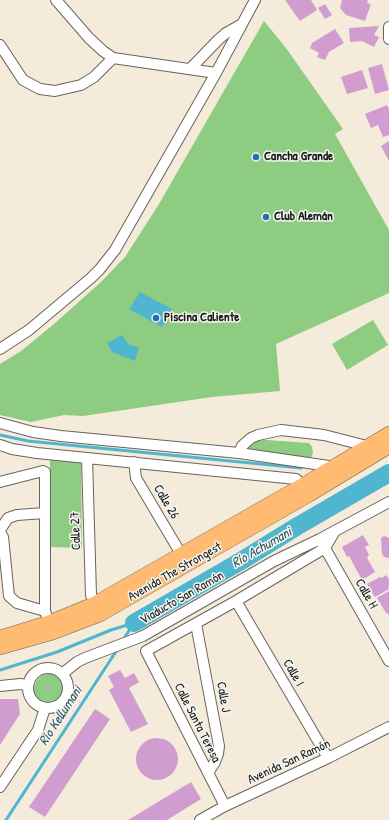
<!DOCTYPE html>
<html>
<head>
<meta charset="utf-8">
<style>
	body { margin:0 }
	canvas { display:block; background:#f4ebda }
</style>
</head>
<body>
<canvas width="389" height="820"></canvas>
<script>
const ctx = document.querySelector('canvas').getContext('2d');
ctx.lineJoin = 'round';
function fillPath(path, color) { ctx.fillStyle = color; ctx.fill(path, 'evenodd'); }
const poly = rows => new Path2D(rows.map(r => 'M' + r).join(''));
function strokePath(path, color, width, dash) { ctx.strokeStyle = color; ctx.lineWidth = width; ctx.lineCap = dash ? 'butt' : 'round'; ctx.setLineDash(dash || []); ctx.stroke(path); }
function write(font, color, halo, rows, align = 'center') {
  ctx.font = font + ' "Patrick Hand",sans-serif'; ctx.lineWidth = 3; ctx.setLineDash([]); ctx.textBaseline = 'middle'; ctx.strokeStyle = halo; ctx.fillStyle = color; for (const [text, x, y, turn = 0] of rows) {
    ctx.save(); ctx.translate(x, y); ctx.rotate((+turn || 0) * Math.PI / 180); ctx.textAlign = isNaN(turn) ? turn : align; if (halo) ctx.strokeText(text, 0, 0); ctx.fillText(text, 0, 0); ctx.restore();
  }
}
const green = poly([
	[264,21,286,48,343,129,335,134,389,230,389,293,276,344,280,391,212,397,83,416,64,415,31,422,0,415,0,364,21,351,54,324,102,281,125,257,159,204],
	[373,320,388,345,347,370,332,344],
	[253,439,309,443,312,447,313,453,311,458,307,462,243,451],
	[50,460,81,462,82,548,50,547],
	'34 689a15 15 0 1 1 30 0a15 15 0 1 1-30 0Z'
]);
const water = poly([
	[140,292,172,309,162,327,129,309],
	[122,335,128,344,139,348,135,361,112,352,107,343]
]);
const stream = poly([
	[0,435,28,441,301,468],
	[123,640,134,623],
	[0,670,57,652,111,630,134,623],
	[6,820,117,650]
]);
const river = poly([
	[134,623,241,561,296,527,389,473]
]);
const building = poly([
	[285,0,311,0,317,10,300,21],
	[342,0,368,0,367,3,371,4,365,21,346,15,340,8],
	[325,4,332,15,325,19,318,8],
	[379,26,374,35,379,37,374,47,362,41,350,42,349,28],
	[335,29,344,43,329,52,325,60,317,57,319,53,310,48,312,43],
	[382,64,389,90,375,94,368,68],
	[362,70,368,88,347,94,341,77],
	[387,105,389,109,389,135,383,137,378,125,371,128,365,114],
	[389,141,389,161,381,146],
	[363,535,369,545,365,547,369,555,367,558,375,572,362,580,349,556,347,557,342,547],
	[384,536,389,538,389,558,384,557,382,554,381,538],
	[386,575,389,579,389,586,388,587,389,589,375,597,367,584,380,577,382,578],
	[389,591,389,614,386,613,377,598],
	[120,670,125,678,134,673,139,682,129,688,148,724,131,732,109,690,114,687,108,676],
	[0,699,18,699,20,714,0,745],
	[95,709,110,719,45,817,29,807],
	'136 759a21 21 0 1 1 42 0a21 21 0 1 1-42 0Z',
	[191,782,201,799,167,820,128,820]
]);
const minor = poly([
	[56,0,89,38,103,51,113,58,216,73],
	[389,27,389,39],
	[0,45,23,80,40,89,55,91,81,85,94,77,113,58],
	[190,69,218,40,226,33,242,24],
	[0,349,29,330,91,278,100,269,115,250,216,73,255,0],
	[0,423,33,432,61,436,239,453,336,467],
	[0,445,12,449,37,453,296,479,302,485,305,489],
	[239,453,242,446,251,438,258,435,281,430,324,435,367,446],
	[87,458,91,595,95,603],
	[134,462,136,478,181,554],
	[0,482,43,471,45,472,45,611],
	[0,530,8,518,17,515,45,513],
	[0,532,3,537,9,596,17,603,45,611,47,617],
	[322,543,389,661],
	[236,601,328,758],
	[196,624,219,746,218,754,215,762,208,773],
	'28 688a20 20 0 1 1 40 0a20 20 0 1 1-40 0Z',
	[62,674,77,662,85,658,143,636,274,561,320,539,389,502],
	[0,686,20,684,28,685],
	[0,787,38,730,45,708],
	[225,806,146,651,236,601,325,548,335,531],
	[200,820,225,806,328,758,389,727]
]);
const major = poly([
	[0,637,49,622,95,603,302,485,389,433],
	[0,648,53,633,100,615,308,496,389,447]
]);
const markers = [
	[256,157,4,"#1f6fb2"],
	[266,217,4,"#1f6fb2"],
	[156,318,4,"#1f6fb2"]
];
const poiNames = [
	["Cancha Grande",264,157],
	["Club Alemán",274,217],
	["Piscina Caliente",164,318]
];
const streetNames = [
	["Calle 26",166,502,59],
	["Calle 27",76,531,-92],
	["Avenida The Strongest",175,572,-30],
	["Calle H",366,594,60],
	["Viaducto San Ramón",182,598,-30],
	["Calle I",293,673,60],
	["Calle J",223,697,80],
	["Calle Santa Teresa",197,723,63],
	["Avenida San Ramón",289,762,-25]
];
const waterNames = [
	["Río Achumani",262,548,-30],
	["Río Kellumani",61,716,-57]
];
fillPath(green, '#8ecc82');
fillPath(water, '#50b5ce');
strokePath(stream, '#50b5ce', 3);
strokePath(river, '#50b5ce', 18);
fillPath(building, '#d19dd0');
strokePath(minor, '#68645e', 12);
strokePath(major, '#68645e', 14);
strokePath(minor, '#fff', 10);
strokePath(major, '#febb71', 13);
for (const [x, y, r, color] of markers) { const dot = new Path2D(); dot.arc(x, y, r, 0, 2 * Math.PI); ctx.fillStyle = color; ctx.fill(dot); strokePath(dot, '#f6f6f2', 1.5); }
write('bold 13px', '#1c1c1c', '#f6f6f2', poiNames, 'left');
write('13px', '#1c1c1c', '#f6f6f2', streetNames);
write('italic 14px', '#315963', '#f6f6f2', waterNames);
</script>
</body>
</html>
